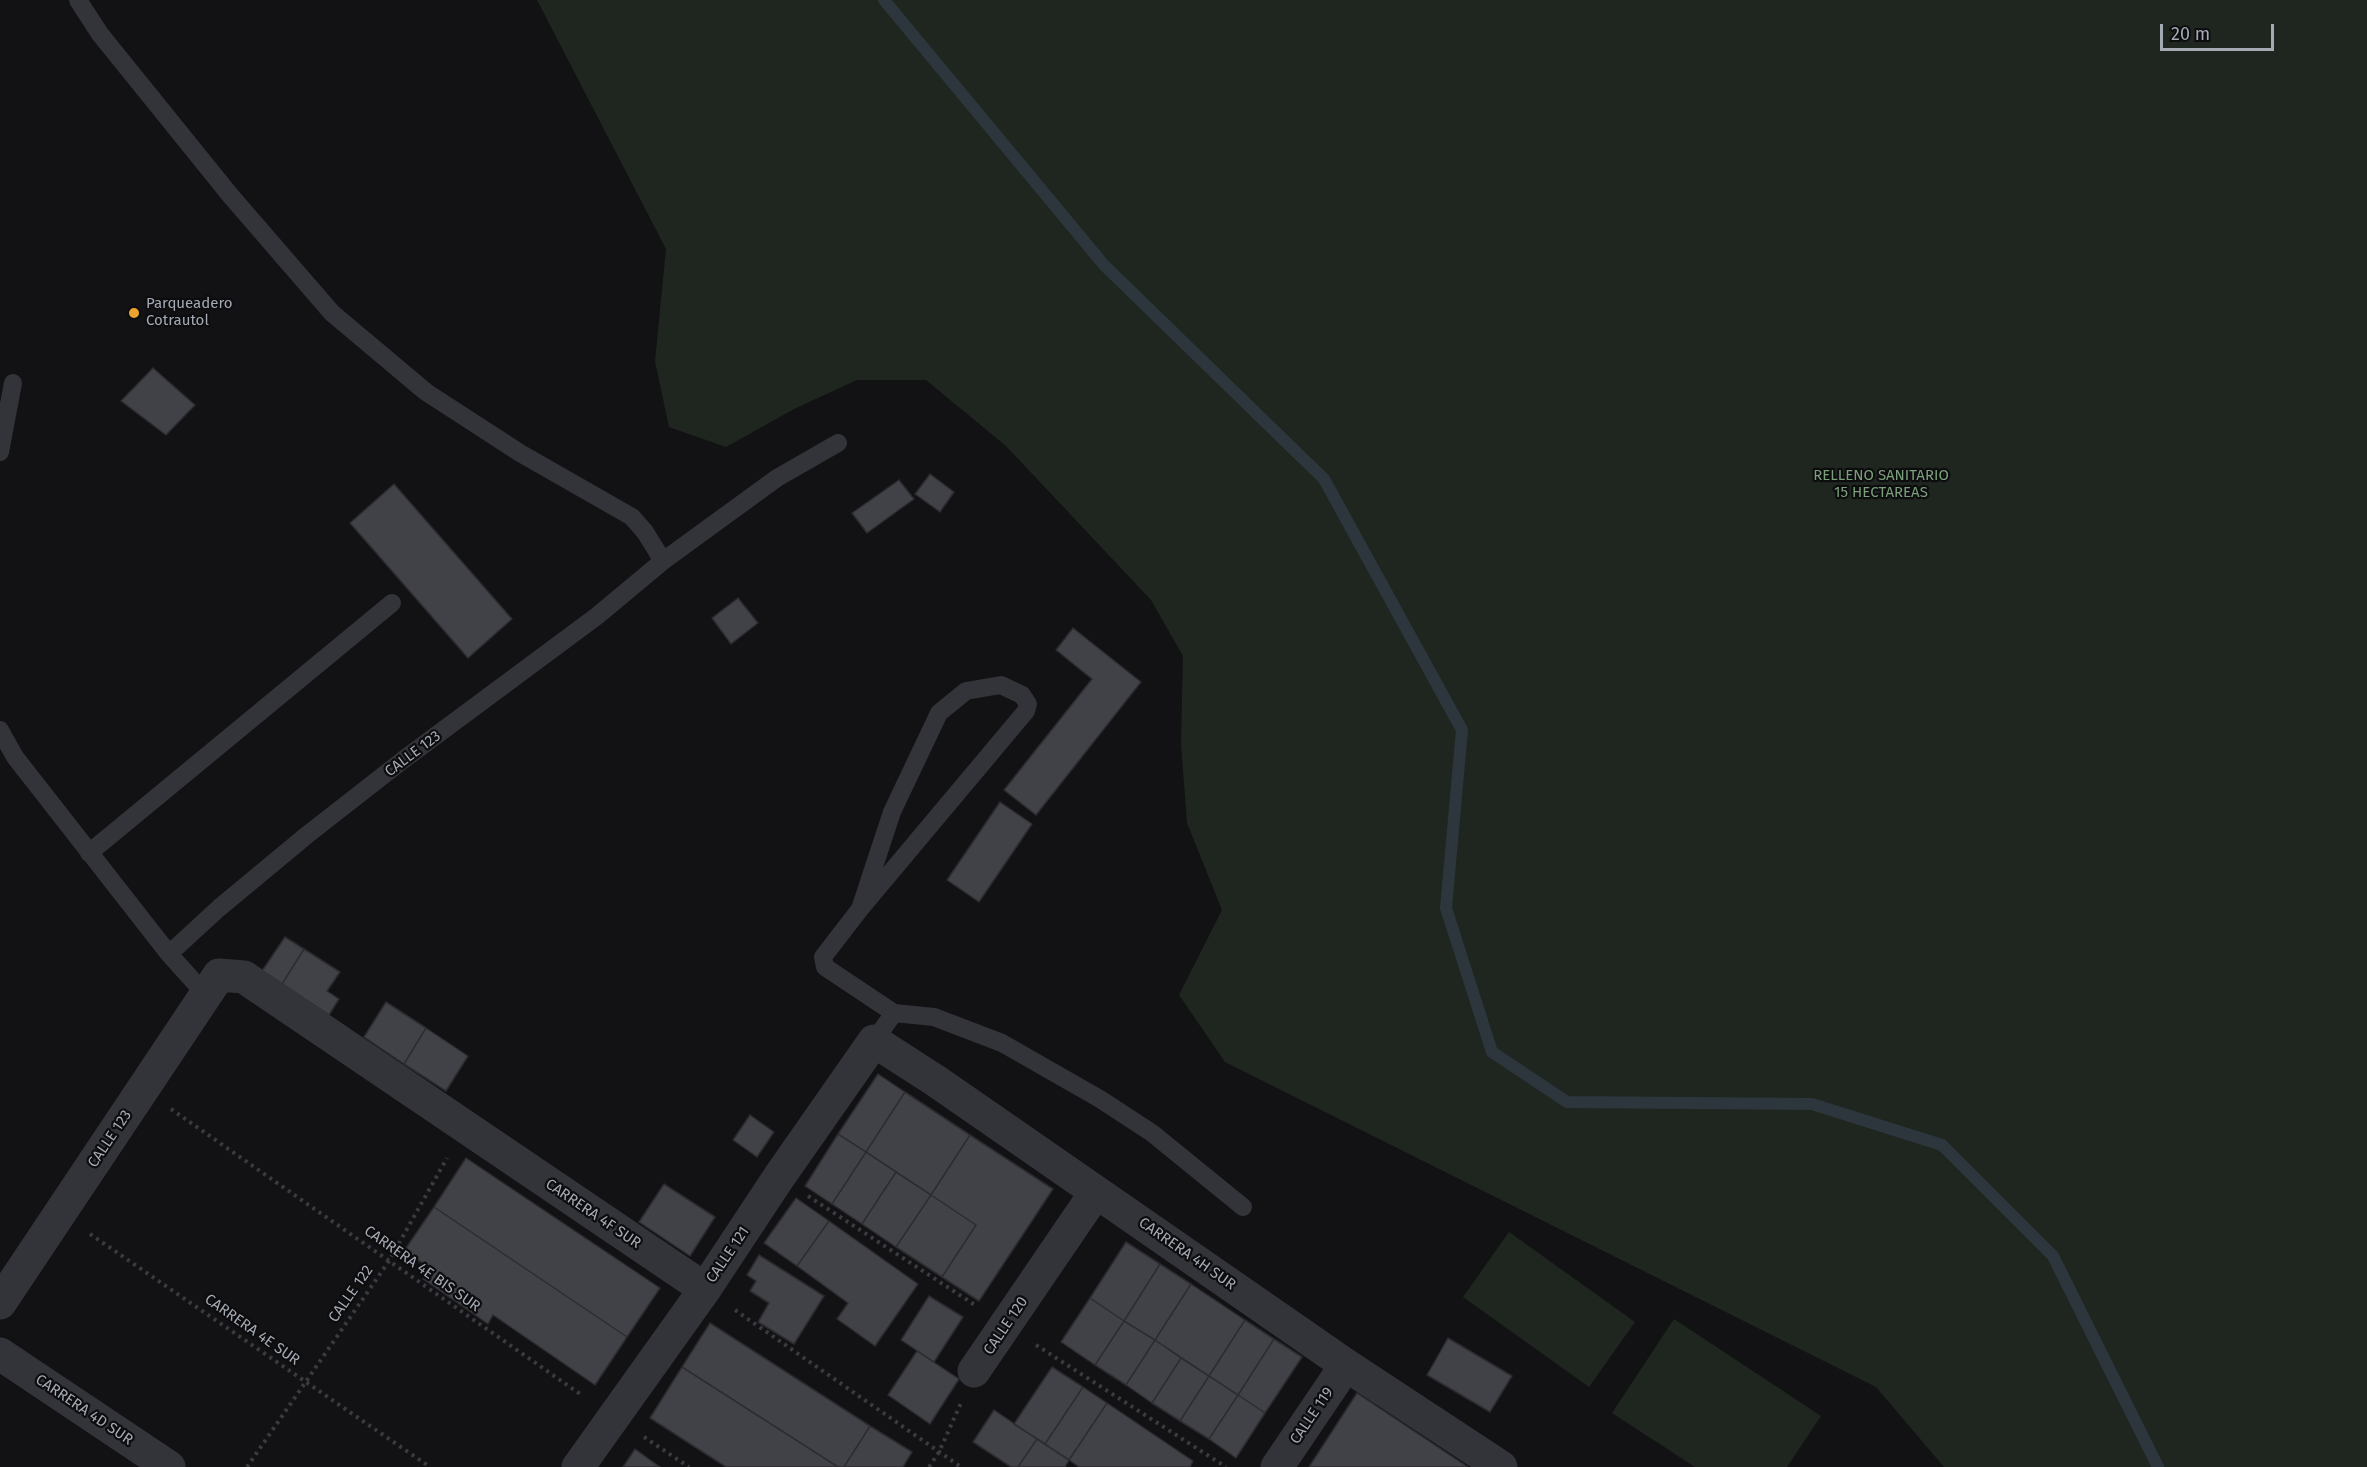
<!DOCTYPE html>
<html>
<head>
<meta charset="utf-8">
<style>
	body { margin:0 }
	#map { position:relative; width:2367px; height:1467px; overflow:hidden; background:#121214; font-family:"Fira Sans",sans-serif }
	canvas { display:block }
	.scale { position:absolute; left:2160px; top:24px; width:114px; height:27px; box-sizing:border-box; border:3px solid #a4aab4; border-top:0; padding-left:8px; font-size:18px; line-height:21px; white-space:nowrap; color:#a4aab4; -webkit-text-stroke:4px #0d0d0f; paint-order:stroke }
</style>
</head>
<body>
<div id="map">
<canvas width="2367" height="1467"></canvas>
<div class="scale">20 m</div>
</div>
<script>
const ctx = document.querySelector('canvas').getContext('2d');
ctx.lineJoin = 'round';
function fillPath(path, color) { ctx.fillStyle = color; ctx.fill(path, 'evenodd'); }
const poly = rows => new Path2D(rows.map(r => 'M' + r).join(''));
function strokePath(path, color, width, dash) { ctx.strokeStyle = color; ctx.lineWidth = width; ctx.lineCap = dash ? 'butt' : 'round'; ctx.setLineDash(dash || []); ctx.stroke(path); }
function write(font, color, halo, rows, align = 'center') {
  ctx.font = font + ' "Fira Sans",sans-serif'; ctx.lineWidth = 4.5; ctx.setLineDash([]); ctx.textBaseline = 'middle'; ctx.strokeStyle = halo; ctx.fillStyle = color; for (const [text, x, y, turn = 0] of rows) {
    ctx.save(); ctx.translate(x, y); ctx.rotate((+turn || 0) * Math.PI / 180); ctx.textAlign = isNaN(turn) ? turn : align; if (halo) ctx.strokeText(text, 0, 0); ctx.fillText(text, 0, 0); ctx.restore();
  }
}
const green = poly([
	[537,0,2367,0,2367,1467,1944,1467,1876,1387,1225,1062,1179,995,1222,910,1187,823,1181,744,1183,656,1151,600,1006,446,926,380,857,380,794,409,726,447,669,427,655,361,666,249],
	[1509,1232,1635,1322,1589,1387,1463,1297],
	[1674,1319,1821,1416,1787,1467,1695,1467,1612,1413]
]);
const stream = poly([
	[884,0,1104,265,1324,479,1462,730,1446,908,1492,1052,1567,1102,1812,1104,1942,1145,2053,1256,2158,1467]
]);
const building = poly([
	[153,368,195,405,166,435,121,401,153,368],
	[930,474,954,492,940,512,915,494,930,474],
	[899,480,914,499,867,533,852,513,899,480],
	[394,484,512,619,468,658,350,523,394,484],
	[738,598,758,623,731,644,712,618,738,598],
	[1073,628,1141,682,1036,815,1004,790,1092,679,1056,650,1073,628],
	[1000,802,1032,824,979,902,947,880,1000,802],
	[285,937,304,949,282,984,262,971,285,937],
	[304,949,340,972,327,991,339,999,329,1015,282,984,304,949],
	[386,1002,426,1028,404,1064,364,1037,386,1002],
	[426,1028,468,1056,446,1091,404,1064,426,1028],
	[878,1074,905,1092,866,1152,838,1134,878,1074],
	[905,1092,970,1135,931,1195,866,1152,905,1092],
	[750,1115,774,1132,757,1157,733,1140,750,1115],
	[838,1134,866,1152,832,1204,805,1186,838,1134],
	[970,1135,1053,1189,979,1301,942,1277,976,1225,931,1195,970,1135],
	[866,1152,896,1172,862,1224,832,1204,866,1152],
	[466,1158,660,1288,627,1337,434,1207,466,1158],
	[896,1172,931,1195,896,1247,862,1224,896,1172],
	[664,1184,715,1217,690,1256,639,1222,664,1184],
	[931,1195,976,1225,942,1277,896,1247,931,1195],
	[796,1198,829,1221,797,1266,764,1243,796,1198],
	[434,1207,627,1337,595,1385,493,1315,488,1324,423,1279,430,1268,404,1251,434,1207],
	[829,1221,918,1284,875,1346,837,1319,848,1303,797,1266,829,1221],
	[1126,1242,1160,1264,1124,1321,1090,1298,1126,1242],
	[759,1255,824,1296,794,1344,758,1322,769,1303,750,1291,756,1281,747,1275,759,1255],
	[1160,1264,1191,1284,1155,1340,1124,1321,1160,1264],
	[1191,1284,1245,1320,1209,1376,1155,1340,1191,1284],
	[929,1296,963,1317,934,1362,901,1340,929,1296],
	[1090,1298,1124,1321,1095,1365,1061,1342,1090,1298],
	[1245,1320,1274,1339,1238,1395,1209,1376,1245,1320],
	[1124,1321,1155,1340,1126,1385,1095,1365,1124,1321],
	[710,1323,870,1426,844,1467,838,1467,682,1367,710,1323],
	[1448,1338,1512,1376,1490,1412,1427,1375,1448,1338],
	[1274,1339,1302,1357,1265,1413,1238,1395,1274,1339],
	[1155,1340,1181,1358,1152,1403,1126,1385,1155,1340],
	[917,1351,959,1379,930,1424,888,1395,917,1351],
	[1181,1358,1209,1376,1180,1421,1152,1403,1181,1358],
	[682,1367,838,1467,726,1467,650,1418,682,1367],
	[1052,1367,1083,1387,1045,1444,1014,1424,1052,1367],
	[1209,1376,1238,1395,1209,1439,1180,1421,1209,1376],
	[1083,1387,1107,1403,1069,1460,1045,1444,1083,1387],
	[1357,1393,1468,1467,1309,1467,1357,1393],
	[1238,1395,1265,1413,1236,1458,1209,1439,1238,1395],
	[1107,1403,1193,1461,1190,1467,1079,1467,1069,1460,1107,1403],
	[994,1410,1037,1439,1018,1467,1011,1467,973,1442,994,1410],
	[870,1426,912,1452,903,1467,844,1467,870,1426],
	[1037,1439,1069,1460,1065,1467,1018,1467,1037,1439],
	[635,1449,660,1467,623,1467,635,1449]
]);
const path = poly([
	[171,1109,583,1396],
	[808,1196,975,1305],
	[90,1234,430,1467],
	[735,1310,961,1467],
	[1036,1345,1226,1467],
	[644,1437,689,1467],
	[247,1467,389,1261,447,1158],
	[929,1467,939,1452,961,1403]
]);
const lane = poly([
	[78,0,100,34,230,195,332,313,426,392,520,453,632,517,645,532,663,561],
	[0,452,13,383],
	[0,730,15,757,169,954,206,995],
	[89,853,392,603],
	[860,909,892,812,939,713,966,691,1001,685,1022,695,1028,704,1026,711,860,909,823,957,825,967,894,1013],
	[169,954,219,908,307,835,403,760,597,616,663,561,777,478,838,443],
	[874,1041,894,1013,934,1017,1002,1043,1100,1099,1152,1133,1243,1207]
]);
const street = poly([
	[0,1303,219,975,244,977,705,1289],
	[0,1354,169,1467],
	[974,1371,1096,1192],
	[578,1467,705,1289,779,1177,874,1041,936,1081,1346,1365,1501,1467],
	[1277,1467,1346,1365]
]);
const markers = [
	[134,313,6,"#eea330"]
];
const poiNames = [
	["Parqueadero",146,304],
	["Cotrautol",146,321]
];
const parkNames = [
	["RELLENO SANITARIO",1881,476],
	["15 HECTAREAS",1881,493]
];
const streetNames = [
	["CALLE 123",413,754,-37],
	["CALLE 123",110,1139,-56],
	["CARRERA 4F SUR",593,1214,34],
	["CARRERA 4H SUR",1187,1254,35],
	["CALLE 121",728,1255,-56],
	["CARRERA 4E BIS SUR",422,1269,35],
	["CALLE 122",351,1294,-55],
	["CALLE 120",1006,1326,-56],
	["CARRERA 4E SUR",252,1330,35],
	["CARRERA 4D SUR",84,1410,34],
	["CALLE 119",1312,1416,-56]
];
fillPath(green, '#1f261f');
strokePath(stream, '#2c363c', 12);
fillPath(building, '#414247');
strokePath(building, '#2c2c30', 1.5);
strokePath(path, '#393b40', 4, [3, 4.5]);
strokePath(lane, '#333439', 18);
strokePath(street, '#333439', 33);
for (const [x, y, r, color] of markers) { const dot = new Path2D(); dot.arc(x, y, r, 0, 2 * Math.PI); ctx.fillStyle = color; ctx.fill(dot); strokePath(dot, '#0d0d0f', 2); }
write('15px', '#a4aab4', '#0d0d0f', poiNames, 'left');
write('15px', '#7b9f7b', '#0d0d0f', parkNames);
write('15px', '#a4aab4', '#0d0d0f', streetNames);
</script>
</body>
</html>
